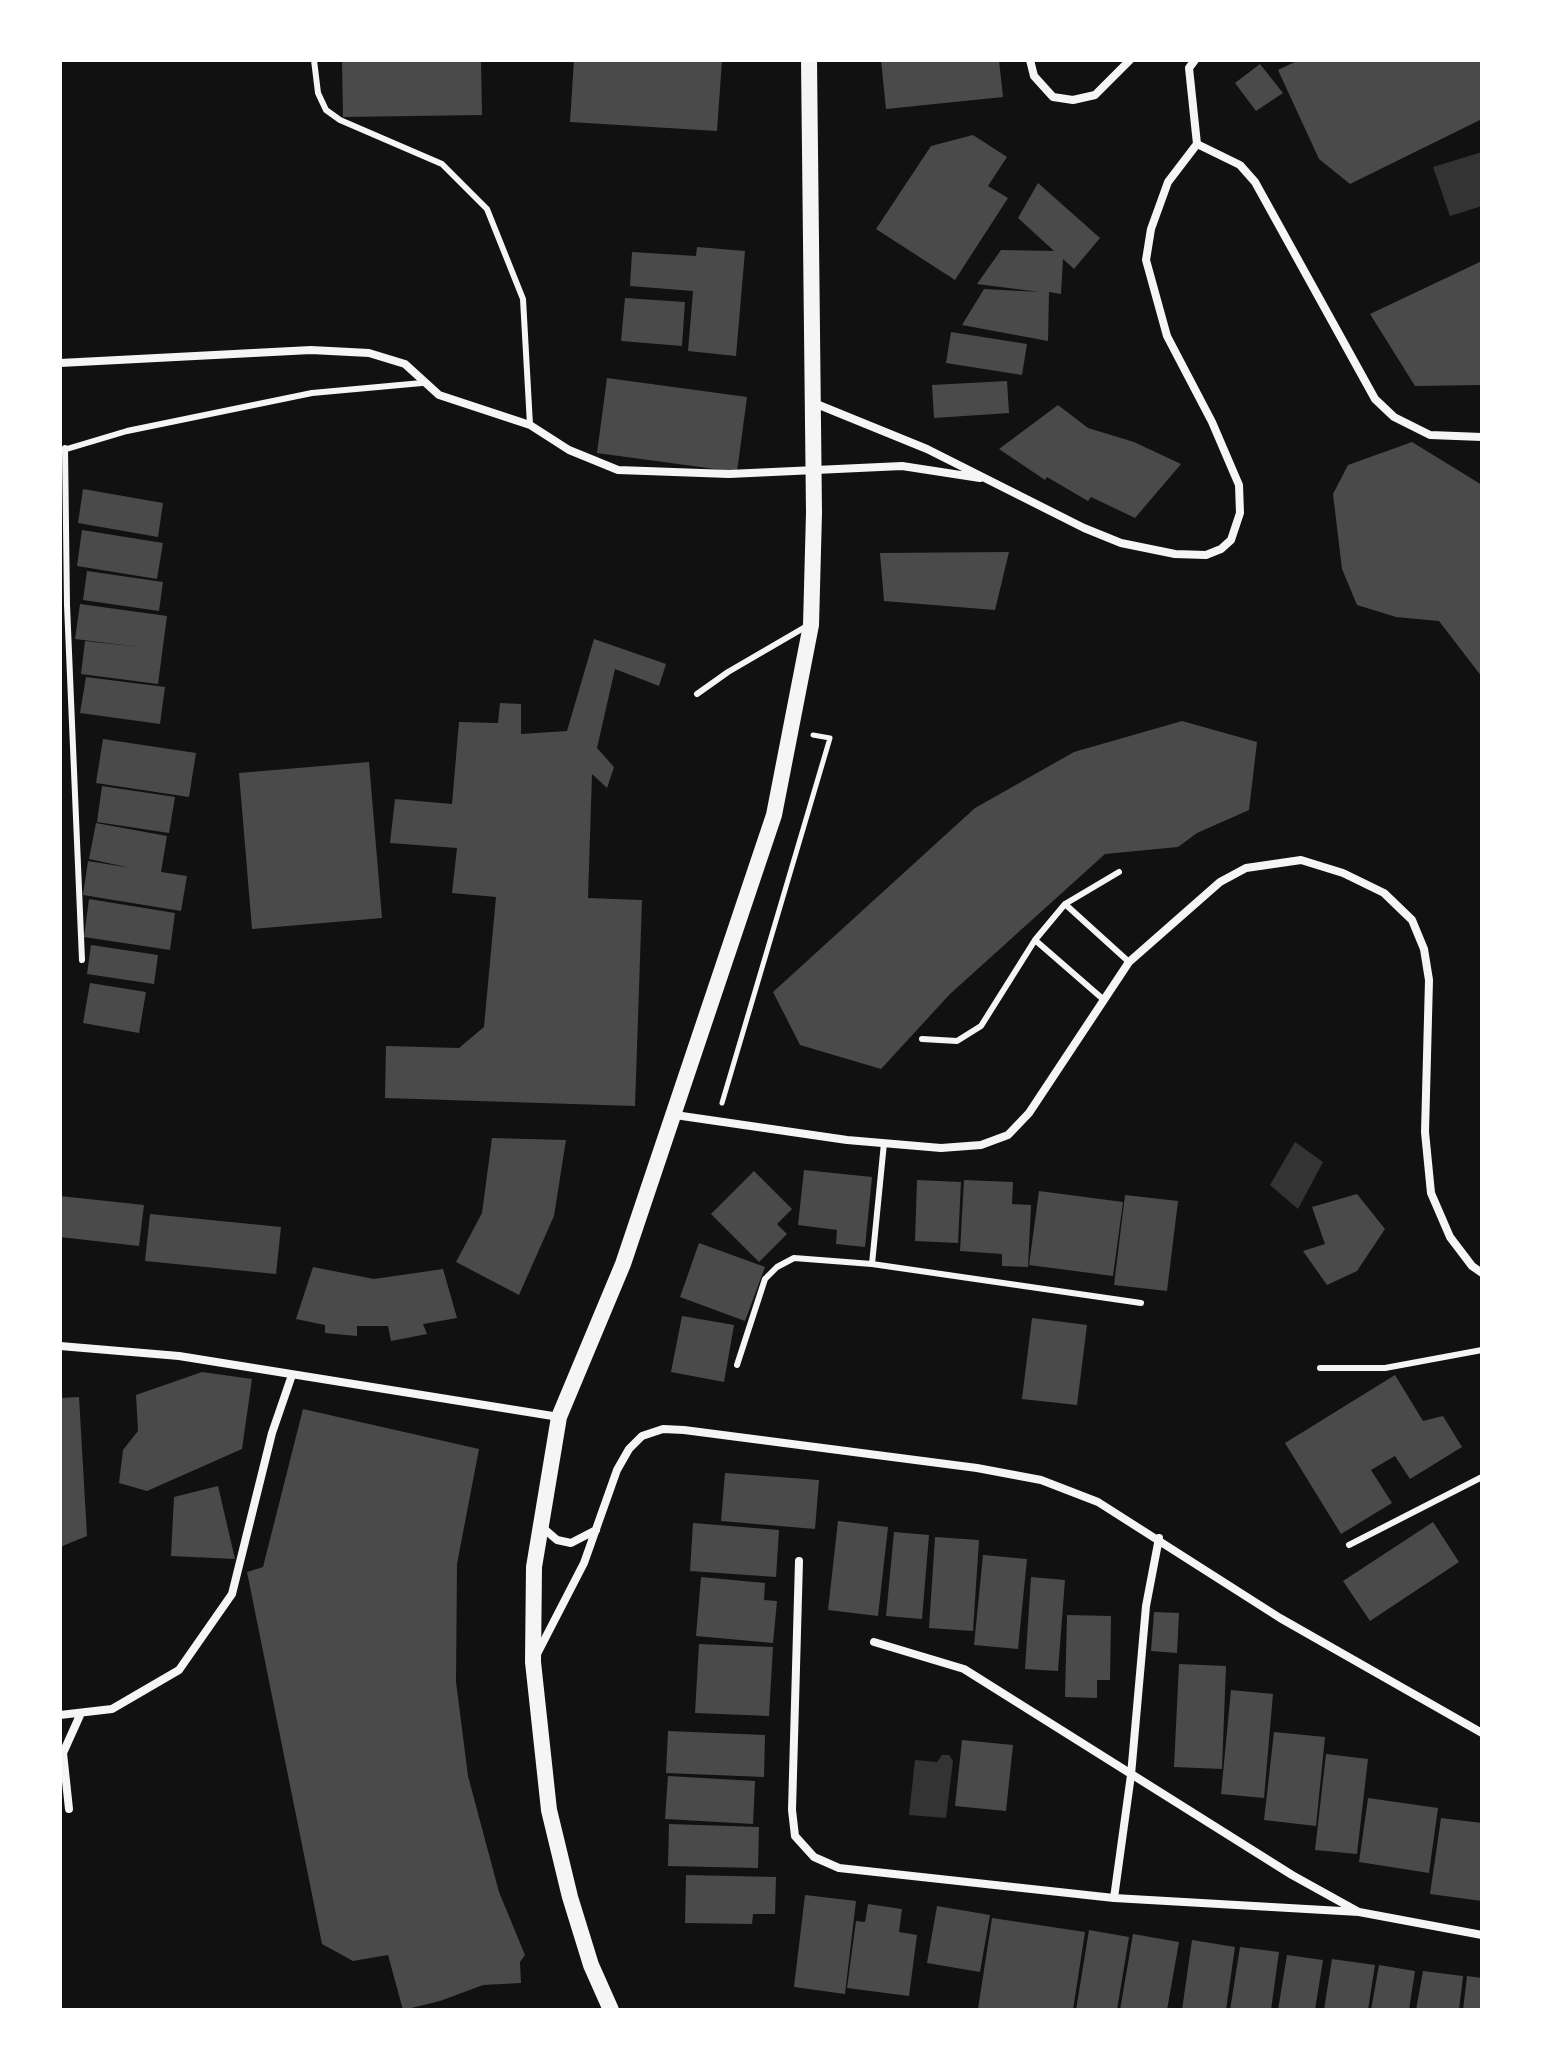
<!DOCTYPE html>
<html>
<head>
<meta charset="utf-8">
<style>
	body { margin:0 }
	#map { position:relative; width:1542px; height:2070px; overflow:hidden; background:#111; font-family:Georgia,serif }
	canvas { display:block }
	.frame { position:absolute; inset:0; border:62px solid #fff; pointer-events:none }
</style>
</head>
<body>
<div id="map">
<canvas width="1542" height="2070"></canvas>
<div class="frame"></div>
</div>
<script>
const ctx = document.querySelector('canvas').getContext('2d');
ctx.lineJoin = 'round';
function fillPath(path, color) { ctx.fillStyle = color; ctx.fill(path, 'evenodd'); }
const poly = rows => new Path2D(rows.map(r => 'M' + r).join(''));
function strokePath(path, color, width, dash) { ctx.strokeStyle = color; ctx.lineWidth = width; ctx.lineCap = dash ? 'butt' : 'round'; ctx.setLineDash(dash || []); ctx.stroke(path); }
const water = poly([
	[1482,152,1482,206,1450,216,1433,167],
	[1295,1142,1323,1162,1298,1209,1270,1185],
	[942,1755,949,1755,953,1761,946,1818,909,1815,915,1760,937,1762]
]);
const building = poly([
	[342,60,481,60,482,115,343,117],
	[574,60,722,60,717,131,570,122],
	[881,60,999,60,1003,97,886,109],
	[1299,60,1482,60,1482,119,1350,184,1319,159,1278,70],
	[1260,64,1283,93,1256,111,1235,83],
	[973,135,1007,157,988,186,1008,198,955,280,876,229,931,146],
	[1038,183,1100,238,1074,269,1063,259,1061,294,1049,292,1048,341,962,325,984,289,1040,292,977,284,1001,250,1054,251,1018,218],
	[697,247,745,251,736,356,688,351,693,291,630,286,632,252,696,256],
	[1482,261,1482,385,1415,386,1370,314],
	[625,298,685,302,682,346,621,341],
	[951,332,1027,344,1022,375,946,363],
	[607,378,747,397,737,472,597,453],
	[1007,381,1009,413,934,418,932,385],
	[1058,405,1088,428,1134,442,1181,464,1135,518,1091,497,1088,501,1047,477,1045,480,999,449],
	[1412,442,1482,485,1482,677,1439,621,1396,617,1357,605,1342,569,1333,494,1348,465],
	[83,489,163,503,158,537,78,523],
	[82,530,163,543,157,579,77,566],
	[1009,552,995,610,884,601,880,553],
	[87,571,163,582,159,611,83,600],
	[80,604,167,616,158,684,81,674,85,641,140,647,75,639],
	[594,639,666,664,659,686,615,669,597,748,614,767,607,788,592,774,588,898,642,900,635,1106,385,1098,386,1046,459,1048,484,1027,496,897,452,893,457,848,390,843,395,799,452,804,459,722,498,723,500,703,521,704,521,734,567,731],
	[86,677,165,687,160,724,80,713],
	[1182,721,1257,742,1249,810,1197,833,1178,847,1105,854,950,994,881,1069,800,1045,773,992,975,808,1074,752],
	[103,739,196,753,189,797,96,783],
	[369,762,382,918,252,929,239,773],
	[102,786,175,797,169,833,97,822],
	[96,823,167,836,161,872,187,876,181,911,83,895,88,861,131,868,89,859],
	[89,899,175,913,170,950,84,937],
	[91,945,158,955,154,984,87,974],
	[90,983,146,992,139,1033,83,1023],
	[492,1138,566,1140,554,1216,519,1295,456,1262,482,1213],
	[804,1170,872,1177,865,1247,836,1244,837,1230,798,1225],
	[754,1171,792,1209,777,1224,787,1234,759,1262,711,1214],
	[917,1180,961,1182,958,1243,915,1241],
	[964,1180,1013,1182,1012,1204,1031,1205,1028,1267,1002,1266,1002,1254,960,1251],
	[1039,1191,1123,1202,1113,1276,1029,1265],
	[1357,1194,1385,1229,1357,1271,1327,1285,1303,1251,1325,1244,1312,1207],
	[1125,1195,1178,1201,1167,1291,1114,1285],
	[60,1196,144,1205,139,1246,60,1237],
	[150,1214,281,1227,276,1274,145,1261],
	[699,1243,765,1267,745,1321,680,1297],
	[313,1267,374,1279,443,1269,457,1318,423,1324,427,1334,391,1341,388,1326,357,1326,357,1336,325,1333,325,1325,296,1319],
	[682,1316,734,1325,724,1382,671,1372],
	[1032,1318,1087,1325,1077,1405,1022,1399],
	[202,1372,252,1379,242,1449,147,1491,119,1483,123,1450,138,1431,136,1395],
	[1395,1375,1423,1421,1443,1416,1462,1447,1410,1479,1395,1456,1371,1470,1392,1503,1341,1534,1285,1443],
	[79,1397,87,1536,60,1547,60,1398],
	[303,1409,479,1449,457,1564,456,1682,468,1776,499,1892,525,1955,520,1962,521,1983,483,1985,440,2001,403,2010,388,1955,353,1961,322,1944,247,1572,263,1567],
	[725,1473,819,1480,815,1529,721,1521],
	[218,1486,235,1559,171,1556,174,1497],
	[838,1521,888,1527,878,1616,828,1610],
	[1433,1522,1459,1562,1370,1621,1343,1581],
	[693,1523,779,1530,776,1577,690,1571],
	[894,1532,929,1535,922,1619,886,1616],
	[935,1537,979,1540,973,1631,929,1628],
	[983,1555,1027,1559,1018,1649,974,1645],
	[701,1577,765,1583,764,1600,777,1601,773,1643,696,1636],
	[1031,1577,1065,1580,1058,1671,1025,1669],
	[1154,1612,1179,1613,1177,1653,1151,1651],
	[1067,1615,1111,1616,1110,1680,1097,1680,1097,1698,1065,1697],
	[699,1644,773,1647,769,1716,695,1713],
	[1179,1664,1226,1666,1222,1769,1174,1767],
	[1231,1690,1273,1694,1264,1798,1221,1794],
	[668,1731,765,1735,764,1777,666,1773],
	[1274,1732,1325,1737,1316,1826,1264,1820],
	[962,1740,1013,1745,1006,1811,955,1806],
	[1326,1754,1368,1759,1357,1854,1315,1850],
	[668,1776,755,1781,753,1824,665,1819],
	[1368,1798,1438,1808,1429,1873,1359,1862],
	[1441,1818,1482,1823,1482,1901,1430,1894],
	[669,1824,759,1827,758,1868,668,1866],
	[686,1875,776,1877,775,1914,753,1914,752,1924,685,1923],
	[805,1895,856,1901,845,1994,794,1987],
	[868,1904,902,1909,899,1932,917,1935,909,1996,847,1988,856,1921,865,1922],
	[937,1906,990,1915,980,1972,927,1963],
	[992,1918,1085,1932,1073,2010,978,2009],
	[1089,1930,1129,1937,1117,2010,1076,2010],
	[1133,1934,1179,1942,1167,2010,1120,2010],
	[1192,1940,1235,1947,1226,2010,1182,2010],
	[1240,1947,1279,1952,1271,2010,1230,2010],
	[1287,1955,1323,1960,1315,2010,1278,2010],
	[1332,1959,1375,1965,1368,2010,1324,2010],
	[1379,1965,1415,1971,1409,2010,1371,2010],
	[1423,1971,1463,1976,1459,2010,1416,2010],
	[1467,1976,1482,1978,1482,2010,1463,2010]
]);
const path = poly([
	[722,1103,830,738,813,735]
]);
const service = poly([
	[314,60,318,93,326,110,340,120,442,164,487,209,523,299,530,425],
	[65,448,67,605,82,960],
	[60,451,127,431,312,393,422,383],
	[697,694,728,672,807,626],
	[1065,904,1129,962],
	[1035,940,1065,904,1119,872],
	[922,1039,957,1041,981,1026,1035,940,1104,1000],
	[872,1264,884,1143],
	[737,1365,765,1279,777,1267,794,1258,872,1264,1141,1303],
	[1320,1368,1385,1368,1482,1350],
	[1349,1545,1482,1477]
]);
const minor = poly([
	[1030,60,1034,76,1053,97,1073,100,1095,95,1130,60],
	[1195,60,1189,68,1197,144],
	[1197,144,1240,165,1255,182,1375,399,1394,417,1430,435,1482,437],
	[60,363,311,350,369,353,405,364,439,395,530,425,569,450,618,470,729,474,902,466,980,478],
	[814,403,927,449,1084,528,1121,543,1175,554,1206,555,1221,549,1231,540,1240,513,1239,485,1212,422,1167,336,1146,260,1151,229,1168,182,1197,144],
	[675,1115,847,1140,941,1148,981,1145,1008,1135,1029,1113,1129,962,1220,882,1246,868,1301,860,1343,873,1384,893,1412,920,1424,949,1429,980,1425,1132,1431,1193,1450,1237,1472,1266,1482,1273],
	[60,1346,179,1356,559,1417],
	[542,1527,557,1540,571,1543,596,1530],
	[799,1561,792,1810,795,1836,814,1857,839,1868,1114,1898,1359,1912,1482,1935],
	[874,1642,964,1669,1292,1875,1357,1911],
	[536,1656,584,1563,617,1470,629,1449,642,1436,663,1429,684,1430,977,1468,1041,1480,1098,1502,1280,1618,1482,1733],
	[60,1715,112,1709,179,1670,232,1594,272,1433,292,1375],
	[69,1809,63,1753,81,1713],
	[1114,1898,1131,1775,1146,1606,1159,1538]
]);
const secondary = poly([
	[611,2010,591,1965,570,1897,549,1810,533,1662,534,1567,559,1417,623,1264,774,815,811,625,814,513,809,60]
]);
fillPath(water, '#333');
fillPath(building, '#4a4a4a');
strokePath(path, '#f5f5f5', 5);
strokePath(service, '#f5f5f5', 6);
strokePath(minor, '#f5f5f5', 8);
strokePath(secondary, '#f5f5f5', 16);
</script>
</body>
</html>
